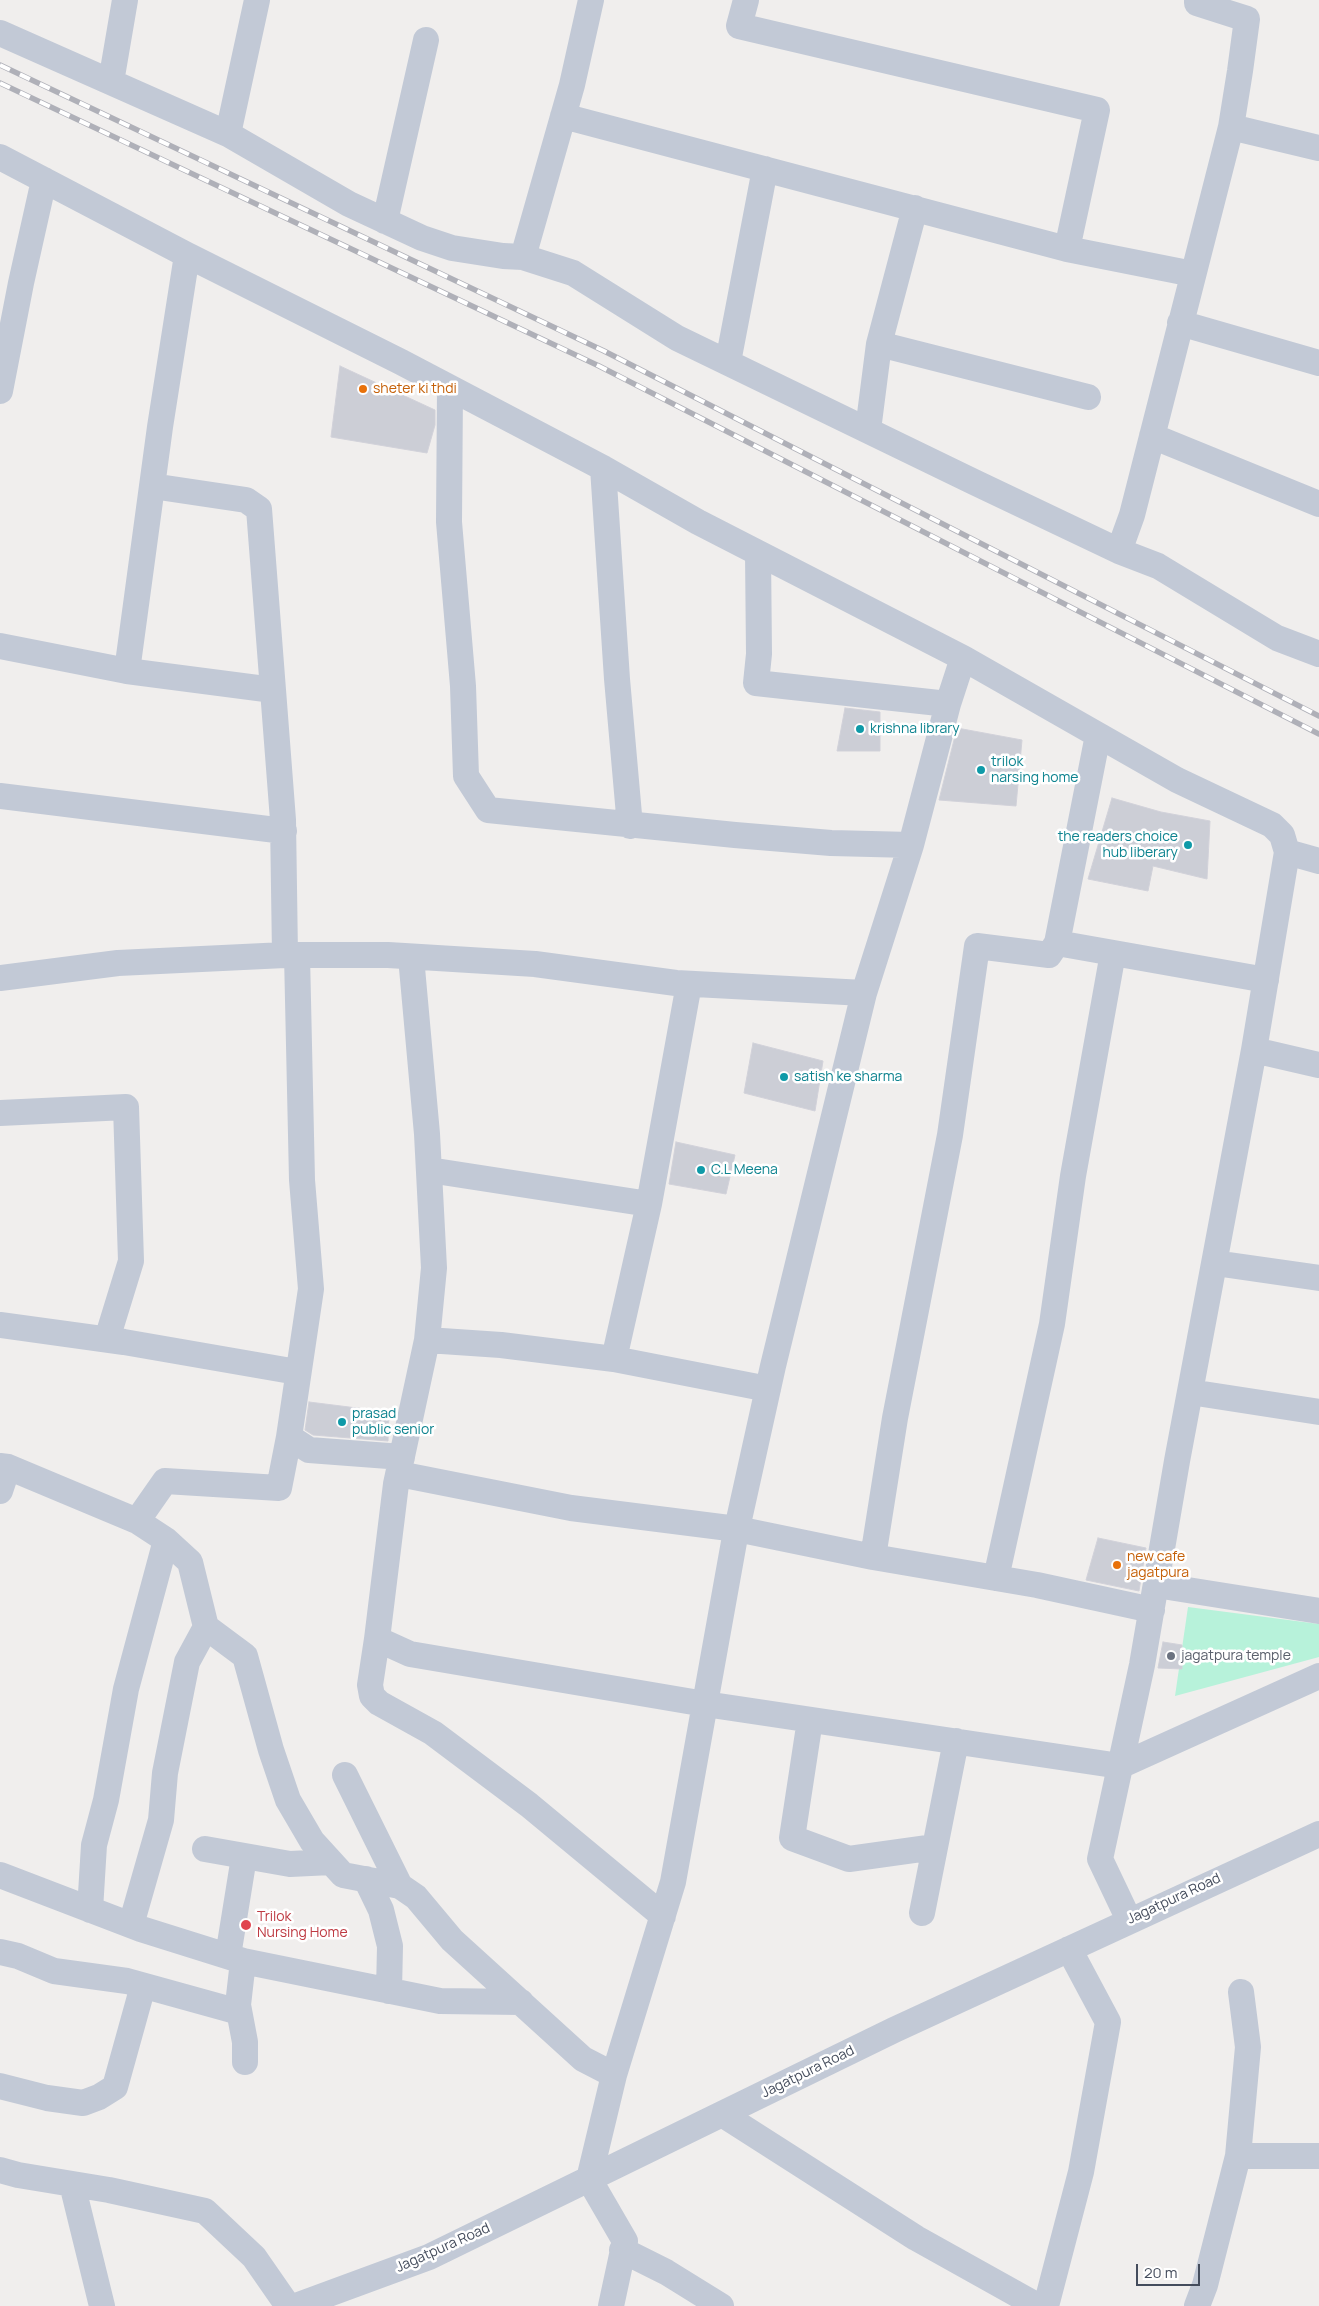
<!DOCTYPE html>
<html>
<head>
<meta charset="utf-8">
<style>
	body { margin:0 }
	#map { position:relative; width:1319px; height:2306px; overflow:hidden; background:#f0eeed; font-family:Manrope,sans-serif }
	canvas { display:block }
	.scale { position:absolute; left:1136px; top:2264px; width:64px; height:22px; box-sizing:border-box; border:2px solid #444c5c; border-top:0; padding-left:6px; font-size:15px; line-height:18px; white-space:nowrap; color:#444c5c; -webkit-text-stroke:4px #fff; paint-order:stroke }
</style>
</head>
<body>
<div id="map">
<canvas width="1319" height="2306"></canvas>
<div class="scale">20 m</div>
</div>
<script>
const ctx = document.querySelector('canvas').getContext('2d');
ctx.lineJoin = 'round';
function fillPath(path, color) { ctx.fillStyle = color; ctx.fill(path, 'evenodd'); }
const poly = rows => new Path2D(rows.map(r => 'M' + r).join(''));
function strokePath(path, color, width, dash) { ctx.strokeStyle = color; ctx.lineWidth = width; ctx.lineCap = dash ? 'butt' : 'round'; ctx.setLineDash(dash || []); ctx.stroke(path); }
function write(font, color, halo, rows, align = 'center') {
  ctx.font = font + ' Manrope,sans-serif'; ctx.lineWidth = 5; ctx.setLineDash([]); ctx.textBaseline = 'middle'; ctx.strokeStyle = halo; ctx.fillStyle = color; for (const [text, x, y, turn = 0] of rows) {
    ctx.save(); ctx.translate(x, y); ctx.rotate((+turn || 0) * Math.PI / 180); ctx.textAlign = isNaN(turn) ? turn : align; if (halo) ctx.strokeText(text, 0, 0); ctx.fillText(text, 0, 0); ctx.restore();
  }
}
const green = poly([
	[1188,1607,1319,1624,1319,1657,1175,1696]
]);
const building = poly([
	[340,366,435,410,435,425,427,453,331,437,340,366],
	[845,708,880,712,880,751,837,751,845,708],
	[957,728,1022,740,1016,806,939,800,957,728],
	[1112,798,1161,812,1210,821,1207,879,1153,866,1148,891,1088,879,1112,798],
	[753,1043,823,1061,815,1111,744,1093,753,1043],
	[676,1142,735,1155,726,1194,669,1184,676,1142],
	[309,1402,389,1412,388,1441,313,1435,305,1430,309,1402],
	[1098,1538,1146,1548,1139,1591,1086,1580,1098,1538],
	[1163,1642,1182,1645,1182,1669,1158,1668,1163,1642]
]);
const minor = poly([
	[746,0,739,26,1097,110,1067,249,1193,274],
	[0,33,228,134,349,204,422,238,452,248,503,256,523,257,573,273,677,338,974,482,1119,551,1158,566,1277,638,1319,654],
	[111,82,125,0],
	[563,116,1067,249],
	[1231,127,1319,148],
	[228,134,257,0],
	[0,157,187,255,401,362,603,468,698,522,963,658,1177,780,1272,825,1282,835,1287,852,1254,1050,1177,1461,1142,1665,1100,1859,1129,1920],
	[915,208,879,344,1088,397],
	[385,221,426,40],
	[523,257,572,85,591,0],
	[1180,323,1319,363],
	[728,362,765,169],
	[450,389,449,522,463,686,466,776,488,810,735,835,831,843,911,845],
	[0,391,21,283,44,180],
	[868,430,879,344],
	[1152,436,1319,504],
	[603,468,617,679,630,826],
	[1119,551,1132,515,1231,127,1240,71,1247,19,1197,3,1197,0],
	[758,553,759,654,756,683,948,704],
	[0,646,127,671,160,427,187,255],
	[127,671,273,690,259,509,246,500,152,486],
	[273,690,283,820,285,955],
	[1098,735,1057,943,1266,980],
	[0,796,284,831],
	[1287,852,1319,861],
	[297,955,302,1180,311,1289,289,1437,309,1450,402,1457],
	[411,957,427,1134,434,1268,427,1340,396,1484,377,1639,410,1654,705,1704,1120,1766,1319,1676],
	[0,978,118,963,285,955,388,955,535,964,676,983,864,993,911,845,948,704,963,658],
	[1254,1050,1319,1065],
	[0,1113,126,1107,131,1261,107,1339],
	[429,1170,649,1204],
	[1215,1263,1319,1278],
	[0,1325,124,1342,297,1372],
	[427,1340,501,1345,614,1359,768,1389],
	[614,1359,649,1204,689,984],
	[1190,1392,1319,1412],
	[0,1466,8,1467,137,1521,166,1540,190,1562,206,1627,245,1656,271,1750,288,1800,312,1841,343,1875,400,1886,416,1897,452,1940,583,2059,614,2075],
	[399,1474,571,1508,737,1529,873,1557,1037,1585,1152,1610],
	[0,1491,8,1467],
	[137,1521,165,1481,279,1488,289,1437],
	[873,1557,895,1418,950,1135,977,946,1049,955,1057,943],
	[996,1578,1052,1324,1073,1176,1113,953],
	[1156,1585,1319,1611],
	[377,1639,370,1685,372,1696,379,1703,433,1733,529,1805,663,1916],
	[810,1720,792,1838,849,1859,935,1847],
	[345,1775,400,1886],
	[205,1849,290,1864,331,1862],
	[0,1875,141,1929,243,1961,440,2001,521,2002],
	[366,1879,381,1910,390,1946,389,1991],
	[90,1910,94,1845,106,1800,126,1689,166,1540],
	[922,1913,956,1741],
	[131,1925,161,1820,165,1773,187,1662,206,1627],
	[0,1952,18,1956,54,1971,127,1981,239,2012],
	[228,1956,244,1857],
	[243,1961,238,2005,245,2042,245,2062],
	[0,2086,47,2098,83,2103,99,2097,115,2087,143,1986],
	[722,2114,916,2238,1038,2306],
	[1238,2156,1319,2156],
	[0,2170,18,2175,109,2190,205,2211,254,2257,288,2306],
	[72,2184,102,2306],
	[622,2250,666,2272,721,2306],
	[296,2306,429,2257,894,2030,1319,1834],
	[611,2306,625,2241,589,2179,614,2075,673,1882,734,1542,773,1366,864,993],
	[1046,2306,1081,2172,1108,2022,1069,1949],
	[1197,2306,1205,2285,1238,2156,1248,2047,1241,1992]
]);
const rail = poly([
	[0,65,604,351,1319,716],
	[0,83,599,366,1319,734]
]);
const markers = [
	[363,389,5,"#e8710a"],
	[860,729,5,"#0f9aa8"],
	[981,770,5,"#0f9aa8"],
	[1188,845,5,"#0f9aa8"],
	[784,1077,5,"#0f9aa8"],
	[701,1170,5,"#0f9aa8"],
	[342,1422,5,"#0f9aa8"],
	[1117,1565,5,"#e8710a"],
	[1171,1656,5,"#6b7280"],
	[246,1925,6,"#e0444e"]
];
const foodNames = [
	["sheter ki thdi",373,389],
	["new cafe",1127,1557],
	["jagatpura",1127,1573]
];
const cultureNames = [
	["krishna library",870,729],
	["trilok",991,762],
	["narsing home",991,778],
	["the readers choice",1178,837,"right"],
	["hub liberary",1178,853,"right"],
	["satish ke sharma",794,1077],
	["C.L Meena",711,1170],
	["prasad",352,1414],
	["public senior",352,1430]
];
const worshipNames = [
	["jagatpura temple",1181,1656]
];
const streetNames = [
	["Jagatpura Road",1174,1899,-25],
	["Jagatpura Road",808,2072,-26],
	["Jagatpura Road",443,2248,-24]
];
const healthNames = [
	["Trilok",257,1917],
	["Nursing Home",257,1933]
];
fillPath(green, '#b7f2da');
fillPath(building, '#ccced6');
strokePath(building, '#d1d1d9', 1);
strokePath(minor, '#c2c9d6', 26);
strokePath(rail, '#afb0b8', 5.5);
strokePath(rail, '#fff', 4, [11]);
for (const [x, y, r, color] of markers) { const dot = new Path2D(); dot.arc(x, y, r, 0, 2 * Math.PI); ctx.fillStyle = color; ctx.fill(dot); strokePath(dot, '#fff', 2); }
write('14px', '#c56008', '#fff', foodNames, 'left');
write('14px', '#0d838f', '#fff', cultureNames, 'left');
write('14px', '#5b616d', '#fff', worshipNames, 'left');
write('14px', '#444c5c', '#fff', streetNames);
write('14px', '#be3a42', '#fff', healthNames, 'left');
</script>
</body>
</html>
